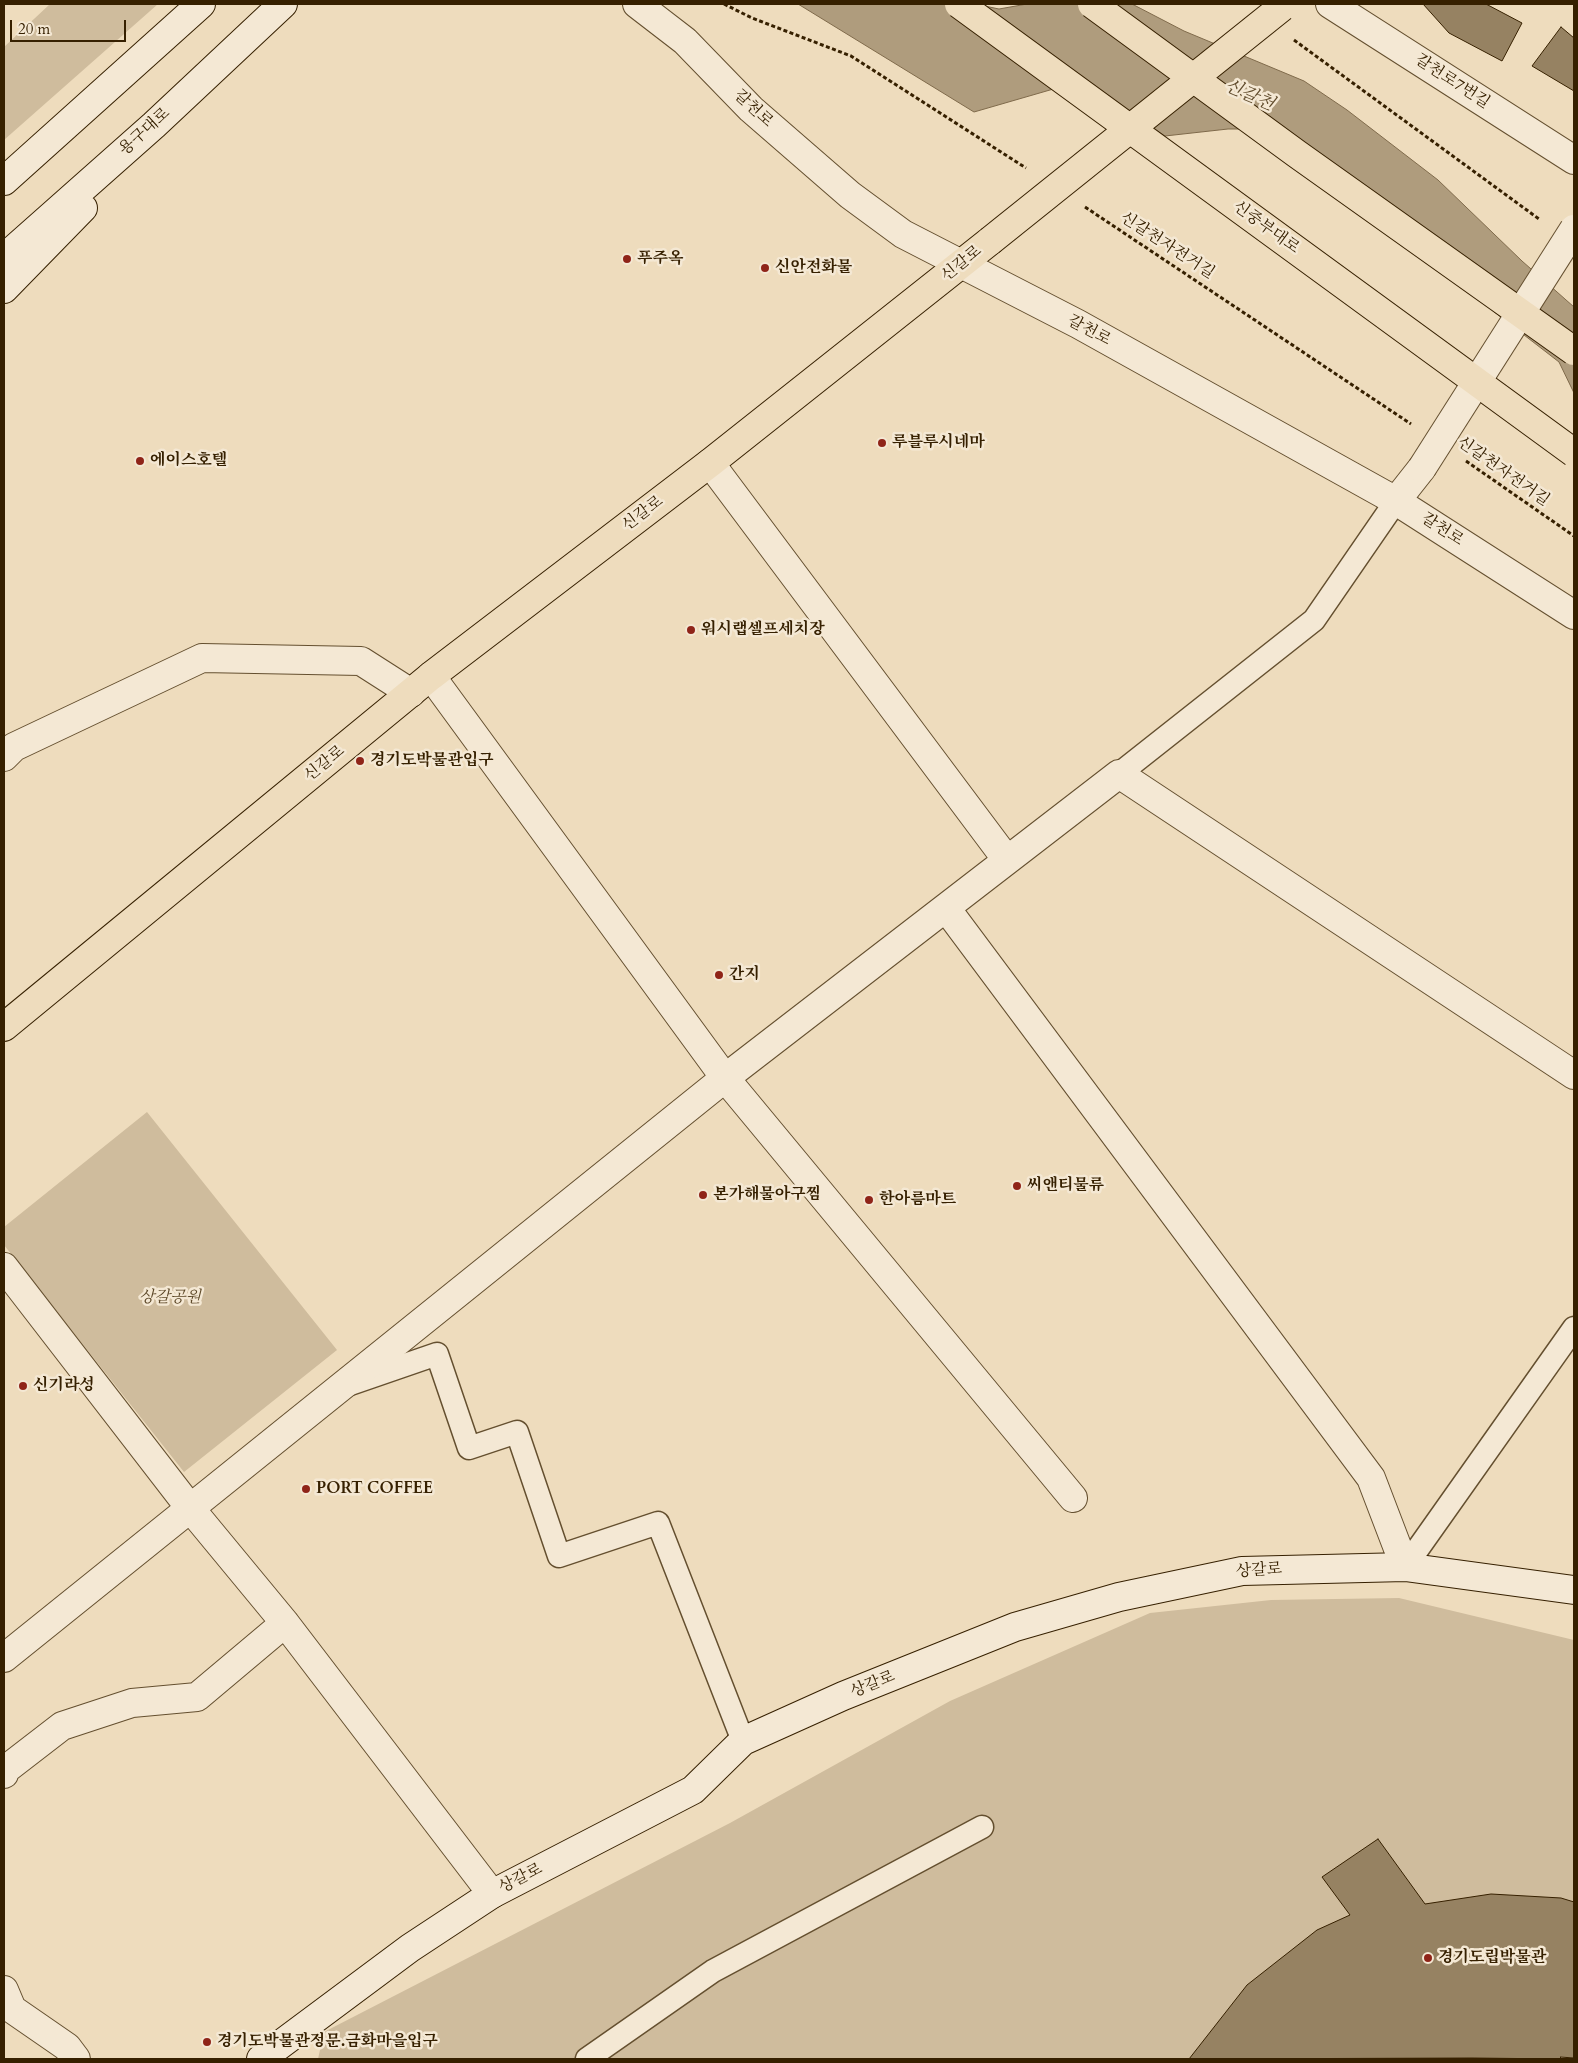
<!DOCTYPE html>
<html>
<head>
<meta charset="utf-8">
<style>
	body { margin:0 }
	#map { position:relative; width:1578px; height:2063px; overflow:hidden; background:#eedcbd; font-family:Cardo,serif }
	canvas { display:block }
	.frame { position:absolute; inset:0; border:5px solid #362000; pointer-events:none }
	.scale { position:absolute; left:10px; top:20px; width:116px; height:22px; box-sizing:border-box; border:2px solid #362000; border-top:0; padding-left:6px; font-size:15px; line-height:18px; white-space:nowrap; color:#362000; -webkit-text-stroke:4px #f4e8d4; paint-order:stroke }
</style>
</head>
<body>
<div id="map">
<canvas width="1578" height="2063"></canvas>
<div class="frame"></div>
<div class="scale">20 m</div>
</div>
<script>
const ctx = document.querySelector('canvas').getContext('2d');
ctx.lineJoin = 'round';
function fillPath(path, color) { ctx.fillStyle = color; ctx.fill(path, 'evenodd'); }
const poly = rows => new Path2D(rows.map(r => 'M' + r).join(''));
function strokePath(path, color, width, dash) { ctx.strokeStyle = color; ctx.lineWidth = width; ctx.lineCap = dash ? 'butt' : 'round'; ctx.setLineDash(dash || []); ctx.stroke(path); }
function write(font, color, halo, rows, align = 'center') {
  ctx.font = font + ' Cardo,"Noto Serif KR",serif'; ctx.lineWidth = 5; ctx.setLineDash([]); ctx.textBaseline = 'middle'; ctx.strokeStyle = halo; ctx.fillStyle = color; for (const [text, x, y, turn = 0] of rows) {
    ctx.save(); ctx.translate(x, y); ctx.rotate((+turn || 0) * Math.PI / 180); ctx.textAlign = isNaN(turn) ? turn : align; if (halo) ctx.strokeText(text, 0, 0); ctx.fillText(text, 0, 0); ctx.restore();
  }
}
const green = poly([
	[50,4,158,4,4,140,4,47],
	[147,1112,337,1350,184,1472,4,1245,4,1227],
	[1399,1598,1574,1640,1574,2059,318,2059,324,2032,730,1823,950,1701,1150,1613,1271,1600]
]);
const water = poly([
	[798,4,975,4,999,9,1027,4,1132,4,1184,31,1304,81,1347,110,1438,180,1522,261,1574,307,1574,393,1559,362,1493,311,1453,264,1270,129,1228,129,1165,136,1081,81,974,112,798,4]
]);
const building = poly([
	[1423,4,1486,4,1522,23,1502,61,1449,33,1423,4],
	[1561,27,1574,38,1574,91,1532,66,1561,27],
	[1378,1839,1425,1904,1491,1894,1561,1898,1574,1902,1574,2058,1560,2057,1562,2059,1472,2058,1189,2059,1247,1985,1317,1930,1350,1915,1322,1877,1378,1839]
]);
const path = poly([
	[724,4,752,18,851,56,1026,168],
	[1294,40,1539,219],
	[1085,207,1411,424],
	[1466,461,1574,536]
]);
const lane = poly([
	[1119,774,1314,620,1396,501],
	[350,1384,437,1354,469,1448,517,1432,559,1556,658,1523,743,1741],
	[1405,1567,1574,1328],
	[587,2059,713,1971,982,1827]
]);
const street = poly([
	[637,4,685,41,751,109,850,195,903,234,1078,324,1396,501,1574,615],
	[1330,4,1574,160],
	[710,463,1007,860],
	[1396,501,1422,468],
	[431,676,725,1078,1119,774,1574,1075],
	[4,757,14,747,202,658,361,661,411,693],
	[946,908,1371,1478,1405,1567],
	[4,1267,190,1508,285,1623,492,1894],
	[4,1658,725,1078,1073,1498],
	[4,1774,5,1770,62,1726,132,1703,197,1697,285,1623],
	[4,1990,12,2009,67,2047,76,2059]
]);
const secondary = poly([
	[4,181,201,4],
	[4,258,154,125,283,4],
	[4,289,83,208],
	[261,2059,410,1948,492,1894,693,1790,743,1741,843,1696,1015,1627,1119,1597,1242,1571,1405,1567,1574,1590]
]);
const primary = poly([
	[4,1027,431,676,710,463,990,241]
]);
const streetBridge = poly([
	[1422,468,1574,229]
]);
const primaryBridge = poly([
	[990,241,1282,7]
]);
const highwayBridge = poly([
	[959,4,1574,453],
	[1092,4,1297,154,1574,351]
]);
const markers = [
	[627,259,5,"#8f2418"],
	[765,268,5,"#8f2418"],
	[882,443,5,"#8f2418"],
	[140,461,5,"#8f2418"],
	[691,630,5,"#8f2418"],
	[360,761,5,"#8f2418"],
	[719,975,5,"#8f2418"],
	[1017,1186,5,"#8f2418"],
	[703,1195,5,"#8f2418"],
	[869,1200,5,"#8f2418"],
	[23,1386,5,"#8f2418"],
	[306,1489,5,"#8f2418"],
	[1428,1958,5,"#8f2418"],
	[207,2042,5,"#8f2418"]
];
const streetNames = [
	["갈천로7번길",1452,82,33],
	["갈천로",753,109,43],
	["용구대로",145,132,-42],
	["신중부대로",1266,228,36],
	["신갈천자전거길",1167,246,33],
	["신갈로",962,264,-39],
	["갈천로",1089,331,28],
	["신갈천자전거길",1503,472,35],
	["신갈로",643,514,-37],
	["갈천로",1442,530,33],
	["신갈로",325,764,-39],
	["상갈로",1259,1571,-4],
	["상갈로",873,1685,-22],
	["상갈로",521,1879,-27]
];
const poiNames = [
	["푸주옥",637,259],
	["신안전화물",775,268],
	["루블루시네마",892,443],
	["에이스호텔",150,461],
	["워시랩셀프세치장",701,630],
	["경기도박물관입구",370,761],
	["간지",729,975],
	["씨앤티물류",1027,1186],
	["본가해물아구찜",713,1195],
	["한아름마트",879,1200],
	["신기라성",33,1386],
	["PORT COFFEE",316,1489],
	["경기도립박물관",1438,1958],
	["경기도박물관정문.금화마을입구",217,2042]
];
const parkNames = [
	["상갈공원",170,1298]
];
const waterNames = [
	["신갈천",1249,96,24]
];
fillPath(green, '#cfbc9d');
fillPath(water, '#af9c7d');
strokePath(water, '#7f6a4b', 1);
fillPath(building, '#968262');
strokePath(building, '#362000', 1);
strokePath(lane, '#644f2f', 25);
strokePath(street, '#644f2f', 30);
strokePath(secondary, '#362000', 30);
strokePath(primary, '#362000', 30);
strokePath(path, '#362000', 3, [4, 2.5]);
strokePath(lane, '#f4e8d4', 22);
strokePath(street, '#f4e8d4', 28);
strokePath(secondary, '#f4e8d4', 28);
strokePath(primary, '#eedcbd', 28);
strokePath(streetBridge, '#644f2f', 30, []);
strokePath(primaryBridge, '#362000', 30, []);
strokePath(highwayBridge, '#362000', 30, []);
strokePath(streetBridge, '#f4e8d4', 28);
strokePath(primaryBridge, '#eedcbd', 28);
strokePath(highwayBridge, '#eedcbd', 28);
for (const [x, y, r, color] of markers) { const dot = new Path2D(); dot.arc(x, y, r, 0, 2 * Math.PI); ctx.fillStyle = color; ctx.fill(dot); strokePath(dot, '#f4e8d4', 2); }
write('16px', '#362000', '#f4e8d4', streetNames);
write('bold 16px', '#362000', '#f4e8d4', poiNames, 'left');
write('italic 16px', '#5c4727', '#f4e8d4', parkNames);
write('italic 18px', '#604b2c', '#f4e8d4', waterNames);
</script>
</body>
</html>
